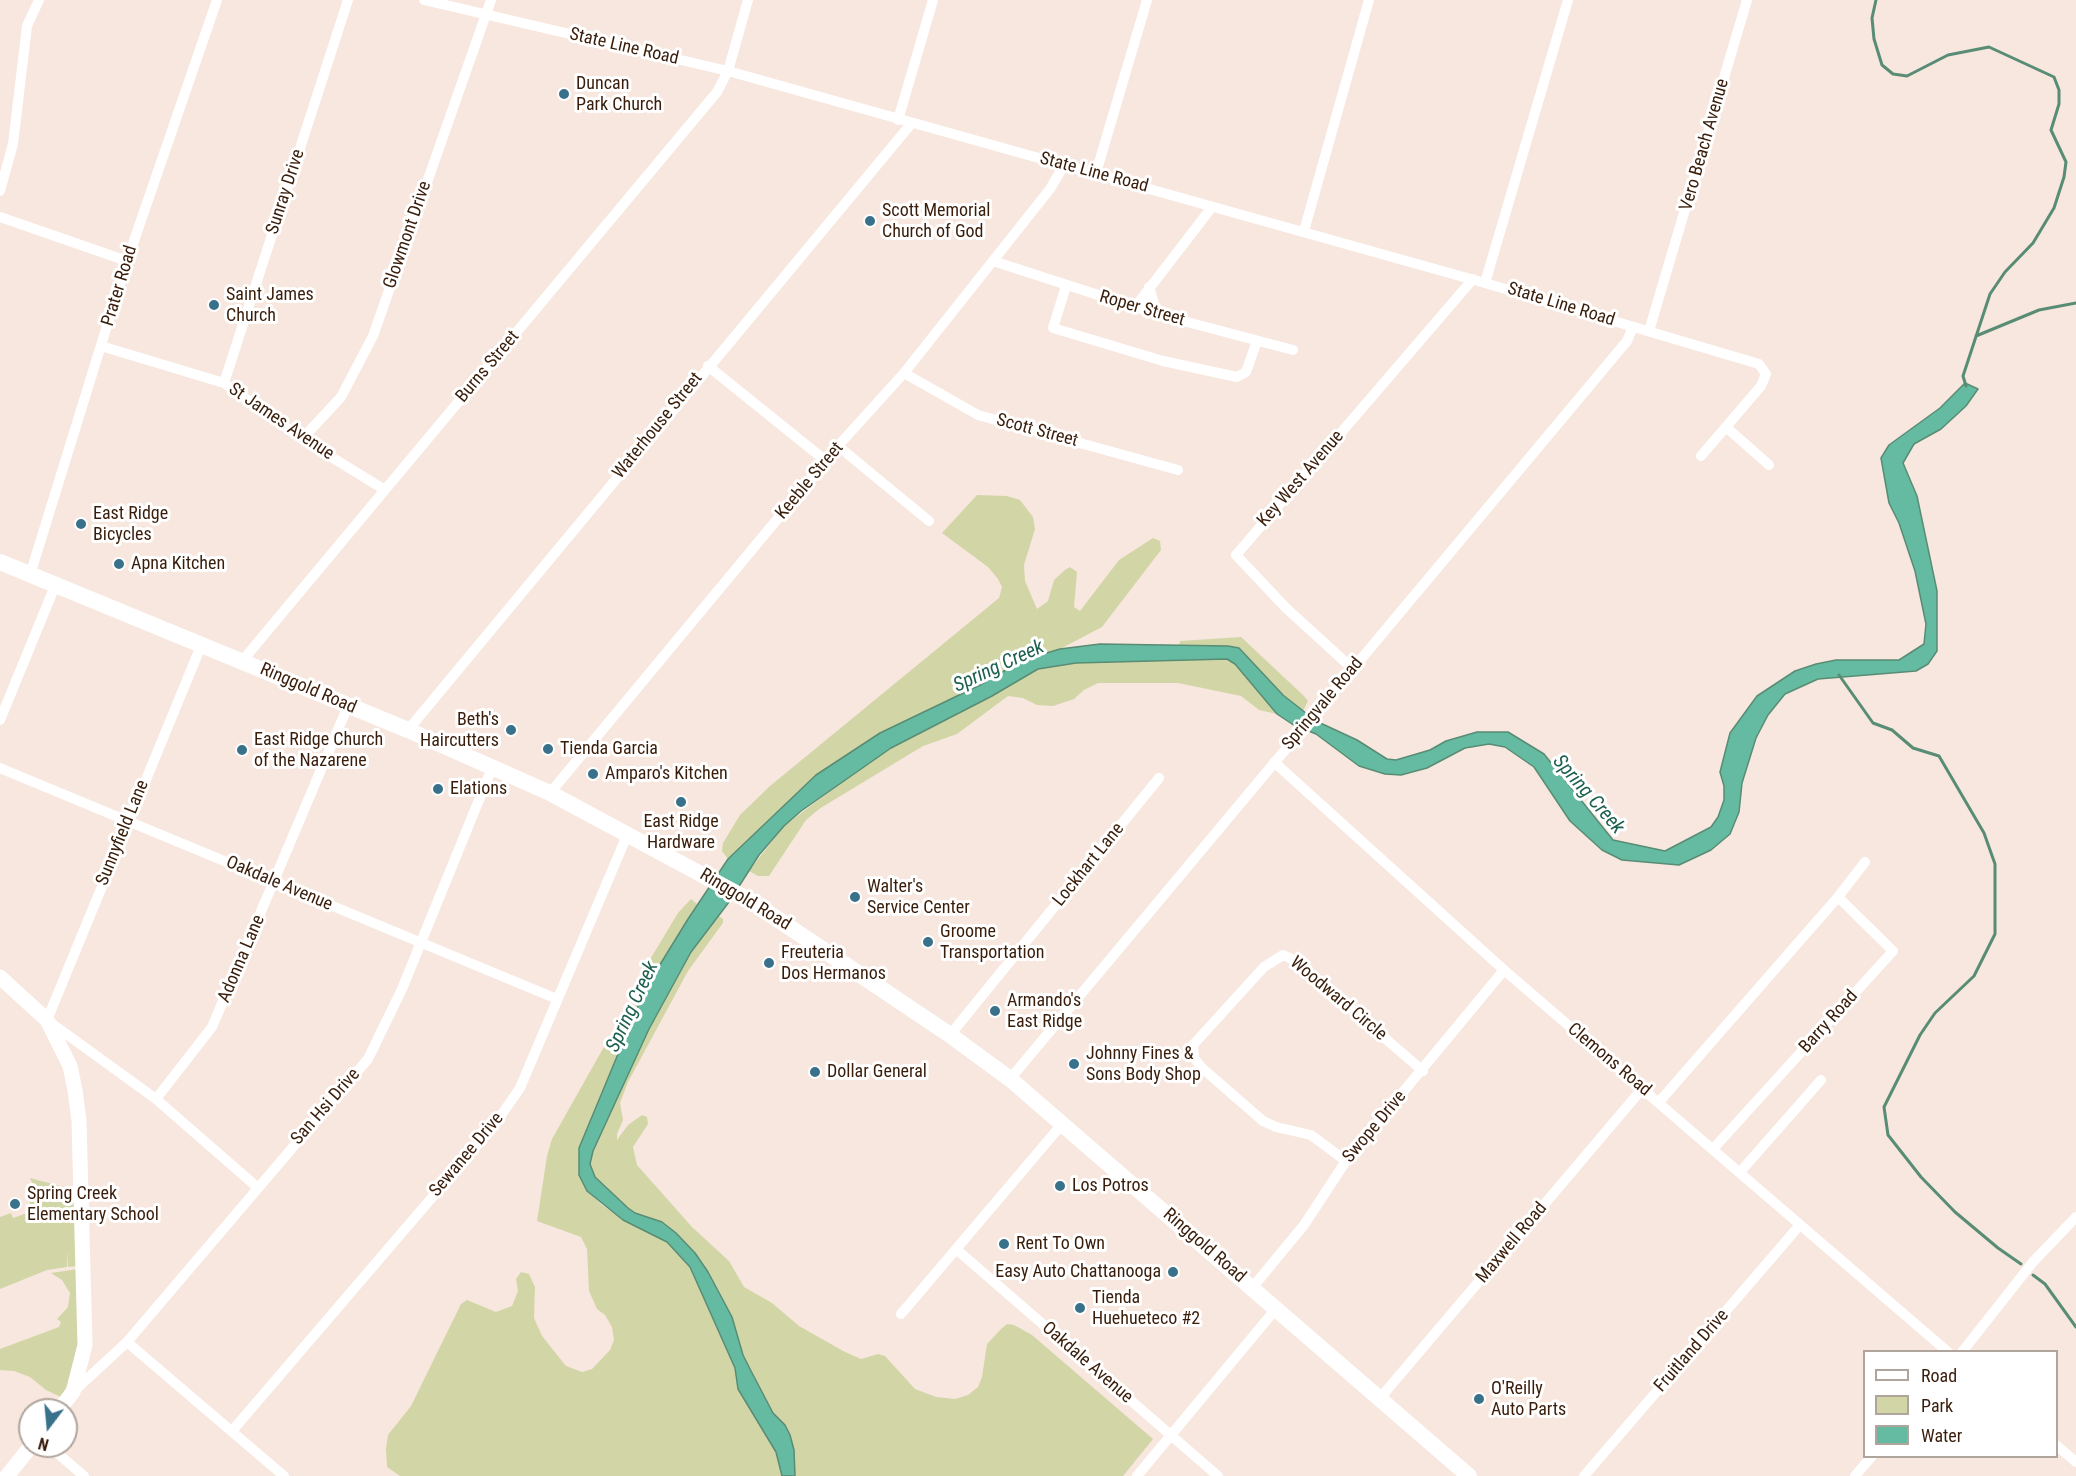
<!DOCTYPE html>
<html>
<head>
<meta charset="utf-8">
<style>
	body { margin:0 }
	#map { position:relative; width:2076px; height:1476px; overflow:hidden; background:#f7e7de; font-family:"Roboto Condensed",sans-serif }
	canvas { display:block }
	.legend { position:absolute; left:1863px; top:1350px; width:195px; height:108px; box-sizing:border-box; background:#fff; border:2px solid #b0a59d; margin:0; padding:8px 10px; list-style:none; font-size:18px; color:#391d0a }
	.legend li { display:flex; align-items:center; gap:12px; height:30px }
	.legend b { width:30px; border:2px solid #b0a59d }
	.north { position:absolute; left:18px; top:1398px; width:60px; height:60px; box-sizing:border-box; background:#fff; border:2px solid #b0a59d; border-radius:50%; rotate:196deg; font-size:16px; font-weight:700; line-height:24px; text-align:center; color:#391d0a }
	.north::after { content:''; display:block; margin:auto; width:21px; height:27px; background:#39718b; clip-path:polygon(50% 0,100% 100%,50% 72%,0 100%) }
</style>
</head>
<body>
<div id="map">
<canvas width="2076" height="1476"></canvas>
<ul class="legend">
<li><b style="height:8px;background:#fff"></b>Road</li>
<li><b style="height:16px;background:#d2d6a6"></b>Park</li>
<li><b style="height:16px;background:#65bba1"></b>Water</li>
</ul>
<div class="north">N</div>
</div>
<script>
const ctx = document.querySelector('canvas').getContext('2d');
ctx.lineJoin = 'round';
function fillPath(path, color) { ctx.fillStyle = color; ctx.fill(path, 'evenodd'); }
const poly = rows => new Path2D(rows.map(r => 'M' + r).join(''));
function strokePath(path, color, width, dash) { ctx.strokeStyle = color; ctx.lineWidth = width; ctx.lineCap = dash ? 'butt' : 'round'; ctx.setLineDash(dash || []); ctx.stroke(path); }
function write(font, color, halo, rows, align = 'center') {
  ctx.font = font + ' "Roboto Condensed",sans-serif'; ctx.lineWidth = 6; ctx.setLineDash([]); ctx.textBaseline = 'middle'; ctx.strokeStyle = halo; ctx.fillStyle = color; for (const [text, x, y, turn = 0] of rows) {
    ctx.save(); ctx.translate(x, y); ctx.rotate((+turn || 0) * Math.PI / 180); ctx.textAlign = isNaN(turn) ? turn : align; if (halo) ctx.strokeText(text, 0, 0); ctx.fillText(text, 0, 0); ctx.restore();
  }
}
const green = poly([
	[977,495,1007,496,1020,500,1033,517,1035,529,1024,565,1025,581,1037,609,1048,601,1054,580,1065,570,1070,567,1077,572,1074,607,1080,611,1119,560,1153,538,1160,541,1161,550,1102,627,1060,649,1023,660,980,685,880,733,816,775,728,859,722,851,723,843,740,815,770,786,999,598,1002,587,998,579,988,567,942,533],
	[1241,637,1304,696,1308,701,1303,711,1264,678,1239,648,1179,645,1180,641],
	[1178,659,1227,659,1235,664,1277,714,1259,710,1241,696,1178,683,1098,683,1084,690,1074,699,1053,706,1037,705,1023,698,1008,696,957,734,923,746,819,809,806,820,769,876,758,876,749,871,784,826,845,780,891,748,992,696,1038,669,1076,663],
	[691,899,697,904,668,953,601,1093,579,1148,579,1175,587,1191,602,1205,623,1220,667,1242,690,1267,735,1368,738,1389,776,1452,782,1476,400,1476,387,1467,386,1449,388,1435,411,1406,461,1304,467,1300,496,1312,512,1306,518,1291,516,1279,521,1272,529,1274,535,1287,534,1318,542,1336,566,1366,582,1372,592,1369,610,1350,614,1340,612,1327,605,1315,597,1309,589,1291,587,1249,581,1237,537,1221,547,1156,552,1139,627,1006,634,1000,649,961,678,913],
	[717,915,723,919,723,923,688,971,628,1082,620,1103,623,1120,617,1134,617,1140,628,1125,642,1115,647,1117,648,1124,633,1147,637,1165,692,1227,729,1261,744,1287,772,1303,799,1326,845,1352,861,1359,878,1354,885,1356,915,1389,936,1397,955,1399,968,1395,978,1387,982,1377,987,1344,1001,1329,1007,1324,1014,1325,1032,1335,1153,1439,1123,1476,795,1476,794,1459,785,1425,773,1413,750,1369,743,1355,732,1317,708,1272,695,1253,676,1233,662,1222,635,1213,628,1208,595,1177,590,1164,593,1151,649,1029,691,952],
	[30,1178,75,1190,78,1266,68,1267,67,1250,67,1267,47,1270,0,1289,0,1217,11,1213,13,1218,33,1211,28,1198,37,1194],
	[78,1269,79,1341,72,1377,61,1397,46,1390,30,1377,14,1371,0,1370,0,1349,59,1327,61,1322,57,1319,68,1307,70,1293,62,1280,51,1273]
]);
const water = poly([
	[1965,383,1978,389,1966,406,1941,429,1914,444,1903,463,1917,496,1937,591,1937,651,1928,664,1916,671,1818,679,1785,694,1768,715,1756,738,1742,783,1739,812,1730,834,1711,850,1679,865,1622,860,1602,850,1570,821,1534,767,1505,747,1489,744,1465,748,1427,768,1401,775,1385,774,1359,766,1316,734,1292,724,1277,714,1235,664,1227,659,1076,663,1038,669,992,696,891,748,801,811,784,826,759,855,729,902,691,952,649,1029,593,1151,590,1164,595,1177,628,1208,635,1213,662,1222,676,1233,695,1253,708,1272,732,1317,743,1355,750,1369,773,1413,785,1425,790,1435,794,1450,795,1476,782,1476,776,1452,738,1389,735,1368,690,1267,667,1242,623,1220,587,1191,579,1175,579,1148,645,989,688,919,728,859,816,775,880,733,980,685,1023,660,1060,649,1100,644,1228,646,1239,648,1283,695,1316,721,1357,740,1387,759,1396,760,1430,750,1446,741,1477,732,1508,732,1544,754,1613,840,1665,851,1711,827,1718,817,1724,800,1724,786,1720,772,1730,733,1757,696,1795,671,1816,664,1836,660,1899,660,1924,644,1926,624,1915,571,1899,523,1889,503,1881,458,1889,445,1940,408,1965,383]
]);
const stream = poly([
	[1876,0,1872,18,1874,39,1882,65,1893,74,1907,76,1948,55,1989,47,2054,77,2059,90,2059,104,2051,130,2066,162,2064,177,2054,208,2033,243,2005,272,1990,294,1963,376,1966,386],
	[1976,336,2039,310,2076,303],
	[1839,675,1873,723,1892,730,1913,748,1939,756,1984,833,1995,864,1995,934,1974,976,1935,1013,1920,1035,1884,1107,1888,1135,1921,1177,1955,1212,1998,1248,2021,1264],
	[2033,1275,2045,1284,2076,1327]
]);
const street = poly([
	[424,0,728,71,1485,283,1759,364,1766,374,1761,386,1701,456],
	[898,120,933,0],
	[1096,173,1147,0],
	[0,191,13,144,27,26,39,0],
	[0,217,127,261],
	[1304,231,1369,0],
	[993,261,1157,314,1293,350],
	[1485,283,1568,0],
	[1066,286,1053,328,1163,361,1237,377,1246,372,1257,341],
	[1149,287,1157,314],
	[1135,307,1212,207],
	[1649,331,1747,0],
	[101,346,224,383,302,439,385,490],
	[708,366,826,461],
	[904,373,978,415,1178,470],
	[224,383,348,0],
	[1726,427,1769,465],
	[302,439,341,397,373,336,491,0],
	[838,446,929,521],
	[30,575,127,261,217,0],
	[201,646,47,1020,156,1099,257,1187],
	[243,660,717,92,728,71,748,0],
	[1353,669,1286,608,1236,555,1473,279],
	[0,720,55,586],
	[408,730,911,124],
	[1274,762,1504,970,1948,1352],
	[0,768,557,999],
	[550,793,838,446,904,373,1050,189,1064,165],
	[950,1035,1159,778],
	[1010,1079,1627,341,1633,327],
	[156,1099,212,1027,348,706],
	[1659,1102,1838,897,1865,862],
	[1713,1149,1893,951,1838,897],
	[1346,1161,1311,1135,1276,1127,1263,1121,1202,1068,1194,1058,1193,1045,1264,967,1283,955,1294,960,1423,1071],
	[1741,1171,1821,1080],
	[956,1249,1218,1476],
	[1252,1288,1304,1225,1346,1161,1504,970],
	[901,1314,1063,1123],
	[127,1342,284,1476],
	[1962,1352,2033,1262,2076,1217],
	[74,1391,127,1342,368,1059,402,989,492,768],
	[1381,1397,1642,1089],
	[232,1431,495,1124,520,1088,628,833],
	[2056,1445,2076,1462],
	[49,1446,84,1476],
	[1137,1476,1275,1310],
	[1584,1476,1799,1226],
	[1855,1476,1872,1456]
]);
const secondary = poly([
	[0,977,47,1020,70,1066,75,1090,79,1121,85,1345,73,1392,59,1410],
	[7,1476,31,1446]
]);
const primary = poly([
	[0,562,408,730,550,793,749,900,950,1035,1010,1079,1469,1476]
]);
const markers = [
	[564,94,6,"#39718b"],
	[870,221,6,"#39718b"],
	[214,305,6,"#39718b"],
	[81,524,6,"#39718b"],
	[119,564,6,"#39718b"],
	[511,730,6,"#39718b"],
	[548,749,6,"#39718b"],
	[242,750,6,"#39718b"],
	[593,774,6,"#39718b"],
	[438,789,6,"#39718b"],
	[681,802,6,"#39718b"],
	[855,897,6,"#39718b"],
	[928,942,6,"#39718b"],
	[769,963,6,"#39718b"],
	[995,1011,6,"#39718b"],
	[1074,1064,6,"#39718b"],
	[815,1072,6,"#39718b"],
	[1060,1186,6,"#39718b"],
	[15,1204,6,"#39718b"],
	[1004,1244,6,"#39718b"],
	[1173,1272,6,"#39718b"],
	[1080,1308,6,"#39718b"],
	[1479,1399,6,"#39718b"]
];
const streetNames = [
	["State Line Road",624,47,13],
	["Vero Beach Avenue",1705,145,-74],
	["State Line Road",1094,173,15],
	["Sunray Drive",286,192,-72],
	["Glowmont Drive",408,235,-71],
	["Prater Road",120,286,-73],
	["State Line Road",1561,305,17],
	["Roper Street",1142,309,16],
	["Burns Street",488,367,-50],
	["St James Avenue",281,422,34],
	["Waterhouse Street",658,426,-51],
	["Scott Street",1037,431,15],
	["Key West Avenue",1301,479,-49],
	["Keeble Street",810,481,-50],
	["Ringgold Road",308,689,23],
	["Springvale Road",1323,704,-50],
	["Sunnyfield Lane",123,833,-68],
	["Lockhart Lane",1089,865,-51],
	["Oakdale Avenue",279,884,23],
	["Ringgold Road",745,900,31],
	["Adonna Lane",242,959,-67],
	["Woodward Circle",1338,999,40],
	["Barry Road",1829,1022,-48],
	["Clemons Road",1609,1060,40],
	["San Hsi Drive",326,1107,-49],
	["Swope Drive",1375,1127,-50],
	["Sewanee Drive",467,1155,-50],
	["Maxwell Road",1512,1243,-50],
	["Ringgold Road",1204,1246,41],
	["Fruitland Drive",1692,1351,-49],
	["Oakdale Avenue",1087,1363,41]
];
const poiNames = [
	["Duncan",576,84],
	["Park Church",576,105],
	["Scott Memorial",882,211],
	["Church of God",882,232],
	["Saint James",226,295],
	["Church",226,316],
	["East Ridge",93,514],
	["Bicycles",93,535],
	["Apna Kitchen",131,564],
	["Beth's",499,720,"right"],
	["Haircutters",499,741,"right"],
	["East Ridge Church",254,740],
	["of the Nazarene",254,761],
	["Tienda Garcia",560,749],
	["Amparo's Kitchen",605,774],
	["Elations",450,789],
	["East Ridge",681,822,"center"],
	["Hardware",681,843,"center"],
	["Walter's",867,887],
	["Service Center",867,908],
	["Groome",940,932],
	["Transportation",940,953],
	["Freuteria",781,953],
	["Dos Hermanos",781,974],
	["Armando's",1007,1001],
	["East Ridge",1007,1022],
	["Johnny Fines &",1086,1054],
	["Sons Body Shop",1086,1075],
	["Dollar General",827,1072],
	["Los Potros",1072,1186],
	["Spring Creek",27,1194],
	["Elementary School",27,1215],
	["Rent To Own",1016,1244],
	["Easy Auto Chattanooga",1161,1272,"right"],
	["Tienda",1092,1298],
	["Huehueteco #2",1092,1319],
	["O'Reilly",1491,1389],
	["Auto Parts",1491,1410]
];
const waterNames = [
	["Spring Creek",999,667,-25],
	["Spring Creek",1588,795,49],
	["Spring Creek",633,1007,-65]
];
fillPath(green, '#d2d6a6');
fillPath(water, '#65bba1');
strokePath(water, '#588c74', 1.5);
strokePath(stream, '#588c74', 3);
strokePath(street, '#fff', 10);
strokePath(secondary, '#fff', 15);
strokePath(primary, '#fff', 16);
for (const [x, y, r, color] of markers) { const dot = new Path2D(); dot.arc(x, y, r, 0, 2 * Math.PI); ctx.fillStyle = color; ctx.fill(dot); strokePath(dot, '#fff', 2); }
write('18px', '#391d0a', '#fff', streetNames);
write('18px', '#391d0a', '#fff', poiNames, 'left');
write('italic 20px', '#1d604e', '#fff', waterNames);
</script>
</body>
</html>
